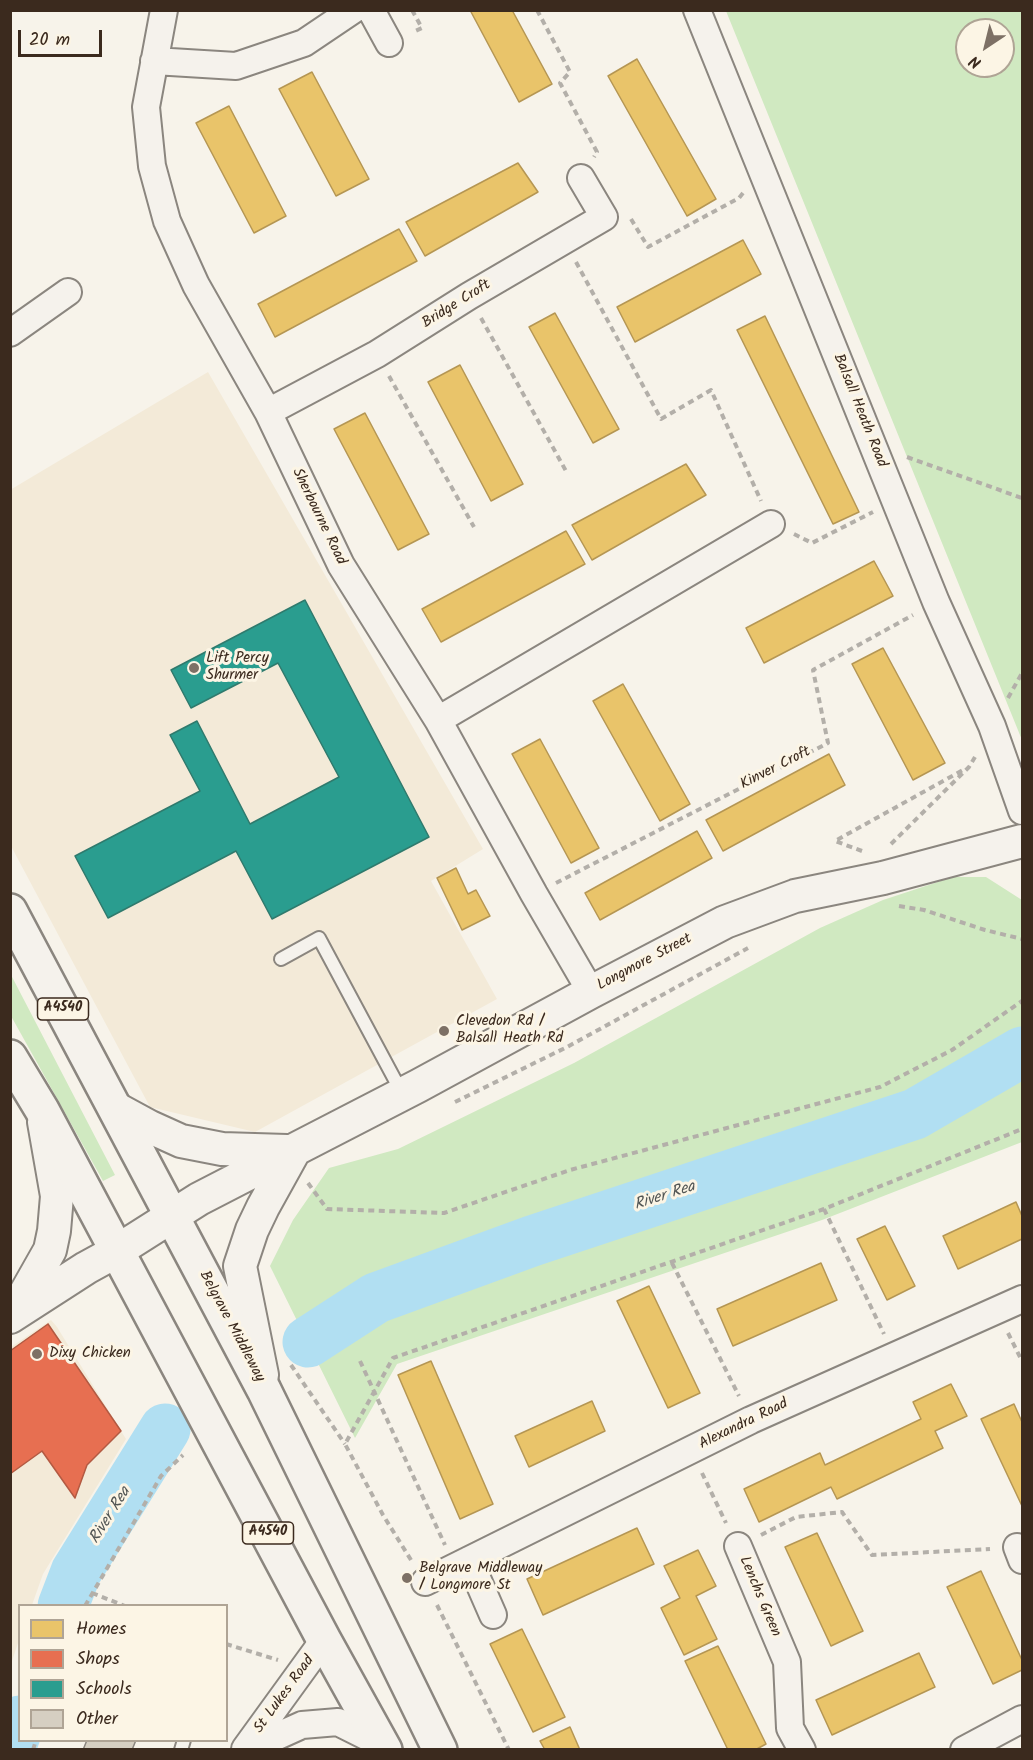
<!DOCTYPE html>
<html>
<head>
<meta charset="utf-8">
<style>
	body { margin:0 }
	#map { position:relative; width:1033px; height:1760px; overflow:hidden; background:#f7f3ea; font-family:Kalam,sans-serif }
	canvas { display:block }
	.frame { position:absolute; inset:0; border:12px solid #3b2a1e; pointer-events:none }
	.legend { position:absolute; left:18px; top:1604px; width:210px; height:138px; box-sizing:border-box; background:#fcf5e5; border:2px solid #afa495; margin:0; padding:8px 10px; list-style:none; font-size:18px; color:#3b2a1e }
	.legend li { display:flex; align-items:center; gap:12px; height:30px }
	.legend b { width:30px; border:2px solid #afa495 }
	.north { position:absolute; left:955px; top:18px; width:60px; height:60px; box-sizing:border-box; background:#fcf5e5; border:2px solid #afa495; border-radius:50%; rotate:215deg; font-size:16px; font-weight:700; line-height:24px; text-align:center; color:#3b2a1e }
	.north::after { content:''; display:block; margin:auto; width:21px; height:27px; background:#7d7065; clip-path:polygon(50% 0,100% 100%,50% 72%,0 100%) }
	.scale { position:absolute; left:18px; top:30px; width:84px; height:27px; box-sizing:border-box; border:3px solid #3b2a1e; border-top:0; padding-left:8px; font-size:18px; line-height:21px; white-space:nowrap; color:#3b2a1e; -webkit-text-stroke:4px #fcf5e5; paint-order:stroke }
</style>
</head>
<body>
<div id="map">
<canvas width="1033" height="1760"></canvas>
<div class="frame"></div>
<ul class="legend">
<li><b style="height:16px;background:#e9c46a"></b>Homes</li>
<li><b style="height:16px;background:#e76f51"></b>Shops</li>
<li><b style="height:16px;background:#2a9d8f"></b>Schools</li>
<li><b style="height:16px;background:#d6cfc2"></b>Other</li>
</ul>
<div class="north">N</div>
<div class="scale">20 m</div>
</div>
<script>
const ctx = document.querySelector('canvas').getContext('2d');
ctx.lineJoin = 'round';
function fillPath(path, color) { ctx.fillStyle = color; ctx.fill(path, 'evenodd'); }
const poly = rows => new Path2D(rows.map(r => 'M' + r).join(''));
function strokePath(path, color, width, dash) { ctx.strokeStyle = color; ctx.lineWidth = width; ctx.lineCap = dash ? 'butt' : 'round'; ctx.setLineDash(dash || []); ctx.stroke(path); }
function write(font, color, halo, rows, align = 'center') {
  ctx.font = font + ' Kalam,sans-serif'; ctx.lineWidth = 6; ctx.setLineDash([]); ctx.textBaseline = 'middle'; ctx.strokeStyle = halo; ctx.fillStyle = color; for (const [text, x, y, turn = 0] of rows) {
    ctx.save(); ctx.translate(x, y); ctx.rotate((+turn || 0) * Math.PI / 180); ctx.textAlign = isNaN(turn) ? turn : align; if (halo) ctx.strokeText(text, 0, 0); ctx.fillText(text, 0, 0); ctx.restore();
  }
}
const built = poly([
	[208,372,483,849,431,881,497,999,255,1132,150,1107,11,846,10,490],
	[51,1320,57,1327,126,1439,43,1574,32,1605,20,1606,19,1640,11,1664,11,1347]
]);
const green = poly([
	[726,11,1022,11,1022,740],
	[967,30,1003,30,1003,66,967,66],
	[953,877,986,877,1022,900,1022,1142,822,1220,397,1364,355,1438,270,1266,293,1220,329,1168,398,1149,574,1063,820,928,883,900],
	[10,973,115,1175,103,1181,11,1016]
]);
const homes = poly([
	[470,10,512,10,552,84,519,102,470,10],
	[637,59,716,199,687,216,608,76,637,59],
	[312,72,369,179,336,196,279,89,312,72],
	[229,106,286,216,254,233,196,123,229,106],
	[518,163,538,192,425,256,406,222,518,163],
	[399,229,417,261,275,337,258,304,399,229],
	[743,240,761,274,635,342,617,307,743,240],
	[555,313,619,429,593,443,529,327,555,313],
	[765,316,859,512,833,524,737,330,765,316],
	[460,365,523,484,491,501,428,382,460,365],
	[365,413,429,534,398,550,334,429,365,413],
	[686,464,706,495,592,560,572,525,686,464],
	[566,531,585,564,441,642,422,609,566,531],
	[874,561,893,596,764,663,746,628,874,561],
	[883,648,945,763,913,780,852,664,883,648],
	[623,684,690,804,660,821,593,701,623,684],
	[540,739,599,848,571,863,512,754,540,739],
	[829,754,845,785,723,851,706,820,829,754],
	[697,831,712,858,600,920,585,893,697,831],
	[456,868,468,894,476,890,490,916,462,930,437,878,456,868],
	[1016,1202,1022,1216,1022,1239,958,1269,943,1236,1016,1202],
	[885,1226,915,1286,887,1300,857,1239,885,1226],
	[821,1263,837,1300,733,1346,717,1309,821,1263],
	[649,1286,700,1393,668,1408,617,1301,649,1286],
	[431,1361,493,1504,460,1519,398,1375,431,1361],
	[951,1384,967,1416,935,1431,943,1448,837,1499,831,1487,759,1522,744,1489,820,1453,825,1465,921,1419,913,1402,951,1384],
	[592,1401,605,1431,529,1467,515,1436,592,1401],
	[1014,1404,1022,1422,1022,1506,981,1419,1014,1404],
	[637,1528,654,1564,543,1615,527,1579,637,1528],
	[817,1533,863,1631,831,1646,785,1547,817,1533],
	[698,1550,716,1586,696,1596,717,1639,684,1655,661,1608,680,1598,664,1566,698,1550],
	[981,1571,1022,1660,1022,1670,993,1684,947,1587,981,1571],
	[522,1629,565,1717,533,1732,490,1644,522,1629],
	[718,1646,766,1744,755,1750,728,1750,685,1661,718,1646],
	[919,1653,935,1687,832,1735,816,1700,919,1653],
	[570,1727,580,1750,545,1750,540,1741,570,1727]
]);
const shops = poly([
	[48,1324,121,1431,87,1465,75,1498,42,1451,10,1474,10,1351,48,1324]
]);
const schools = poly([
	[305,600,429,837,272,919,236,851,108,918,75,856,200,791,170,735,197,721,250,824,339,777,278,663,191,708,171,670,305,600]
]);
const river = poly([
	[308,1342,376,1298,532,1241,915,1114,1022,1052],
	[63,1606,76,1572,165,1429],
	[10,1749,20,1721]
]);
const building = poly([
	[87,1740,136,1740,132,1750,83,1750,87,1740]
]);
const path = poly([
	[412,10,422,28,413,32],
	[537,10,570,72,560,83,597,152,594,157],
	[631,219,648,247,739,198,743,193],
	[576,262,661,419,711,390,761,501],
	[481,318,566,471],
	[389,376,474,527],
	[907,457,1022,498],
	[794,534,812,543,873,512],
	[1008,698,1022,673],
	[891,844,969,767,975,757],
	[862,851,835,841,963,770],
	[556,883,828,743,813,670,913,615],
	[899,906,924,910,985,930,1022,939],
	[455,1102,567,1047,748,948],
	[308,1183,327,1209,444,1213,570,1170,880,1087,952,1050,1022,1001],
	[824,1209,884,1334],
	[672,1263,739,1396],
	[1008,1333,1022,1361],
	[360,1361,445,1545],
	[291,1365,345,1444],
	[702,1473,726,1523],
	[761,1535,796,1517,842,1512,872,1555,990,1549],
	[411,1560,383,1515,345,1444,393,1358,824,1209,1022,1129],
	[92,1593,125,1606],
	[437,1605,509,1750],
	[85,1606,161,1476,183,1455],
	[226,1644,278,1660],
	[33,1750,36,1740]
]);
const service = poly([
	[281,959,319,938,402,1093],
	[181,1750,184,1740]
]);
const minor = poly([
	[164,10,146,107,152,166,167,221,196,285,268,412,341,565,438,720,534,894,591,992],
	[371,10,389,43],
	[697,10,936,602,992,726,1022,811],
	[154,61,236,66,304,43,353,10],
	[10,333,68,292],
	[268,412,377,354,469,296,604,217,581,178],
	[438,720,771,524],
	[738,1546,787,1662,790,1728,802,1750],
	[1017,1547,1022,1560],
	[469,1560,493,1615],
	[425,1582,751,1420,1022,1299],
	[245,1749,324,1640],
	[257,1750,271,1739,302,1725,338,1722,382,1744],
	[964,1750,1022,1719]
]);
const tertiary = poly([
	[115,1108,150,1127,181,1141,222,1149,287,1151],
	[16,1310,50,1250,54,1231,57,1196,44,1122],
	[10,1317,86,1268,117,1251,199,1199,418,1086,591,992,725,922,795,896,883,878,1022,841],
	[262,1375,240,1266,252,1230,263,1207,294,1151]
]);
const trunk = poly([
	[10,911,264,1390,440,1750],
	[10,1057,42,1110,324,1640,385,1750]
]);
const markers = [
	[194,668,6,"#7d7065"],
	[444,1031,6,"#7d7065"],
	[37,1354,6,"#7d7065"],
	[407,1578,6,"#7d7065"]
];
const shields = [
	[63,1009,51],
	[268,1533,51]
];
const shieldNames = [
	["A4540",63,1009],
	["A4540",268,1533]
];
const streetNames = [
	["Bridge Croft",457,305,-32],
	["Balsall Heath Road",859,411,68],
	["Sherbourne Road",318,517,64],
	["Kinver Croft",776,769,-27],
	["Longmore Street",645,963,-28],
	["Belgrave Middleway",231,1327,62],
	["Alexandra Road",744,1425,-26],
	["Lenchs Green",759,1597,67],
	["St Lukes Road",285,1695,-54]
];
const poiNames = [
	["Lift Percy",206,659],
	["Shurmer",206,676],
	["Clevedon Rd /",456,1022],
	["Balsall Heath Rd",456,1039],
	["Dixy Chicken",49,1354],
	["Belgrave Middleway",419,1569],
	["/ Longmore St",419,1586]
];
const waterNames = [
	["River Rea",665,1197,-18],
	["River Rea",111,1516,-58]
];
fillPath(built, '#f3ead8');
fillPath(green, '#d0e9c1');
fillPath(homes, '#e9c46a');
strokePath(homes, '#b59653', 1.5);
fillPath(shops, '#e76f51');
strokePath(shops, '#b35a42', 1.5);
fillPath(schools, '#2a9d8f');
strokePath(schools, '#2f7a6d', 1.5);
strokePath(river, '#b1dff2', 51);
fillPath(building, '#d6cfc2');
strokePath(building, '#8b867f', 1.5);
strokePath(service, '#8b867f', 16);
strokePath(minor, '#8b867f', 30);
strokePath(tertiary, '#8b867f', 36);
strokePath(trunk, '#8b867f', 38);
strokePath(path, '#b3afa9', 4, [6, 4.5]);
strokePath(service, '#f5f2ec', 12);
strokePath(minor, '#f5f2ec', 26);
strokePath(tertiary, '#f5f2ec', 32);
strokePath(trunk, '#f5f2ec', 33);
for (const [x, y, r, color] of markers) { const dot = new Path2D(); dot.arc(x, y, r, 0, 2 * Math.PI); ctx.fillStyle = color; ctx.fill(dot); strokePath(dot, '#fcf5e5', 2); }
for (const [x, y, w] of shields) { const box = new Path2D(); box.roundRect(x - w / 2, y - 11, w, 22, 4.5); ctx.fillStyle = '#fcf5e5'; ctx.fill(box); strokePath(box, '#3b2a1e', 1.5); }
write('bold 14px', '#3b2a1e', null, shieldNames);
write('15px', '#3b2a1e', '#fcf5e5', streetNames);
write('15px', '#3b2a1e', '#fcf5e5', poiNames, 'left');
write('italic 16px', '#515554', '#fcf5e5', waterNames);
</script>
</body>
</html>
